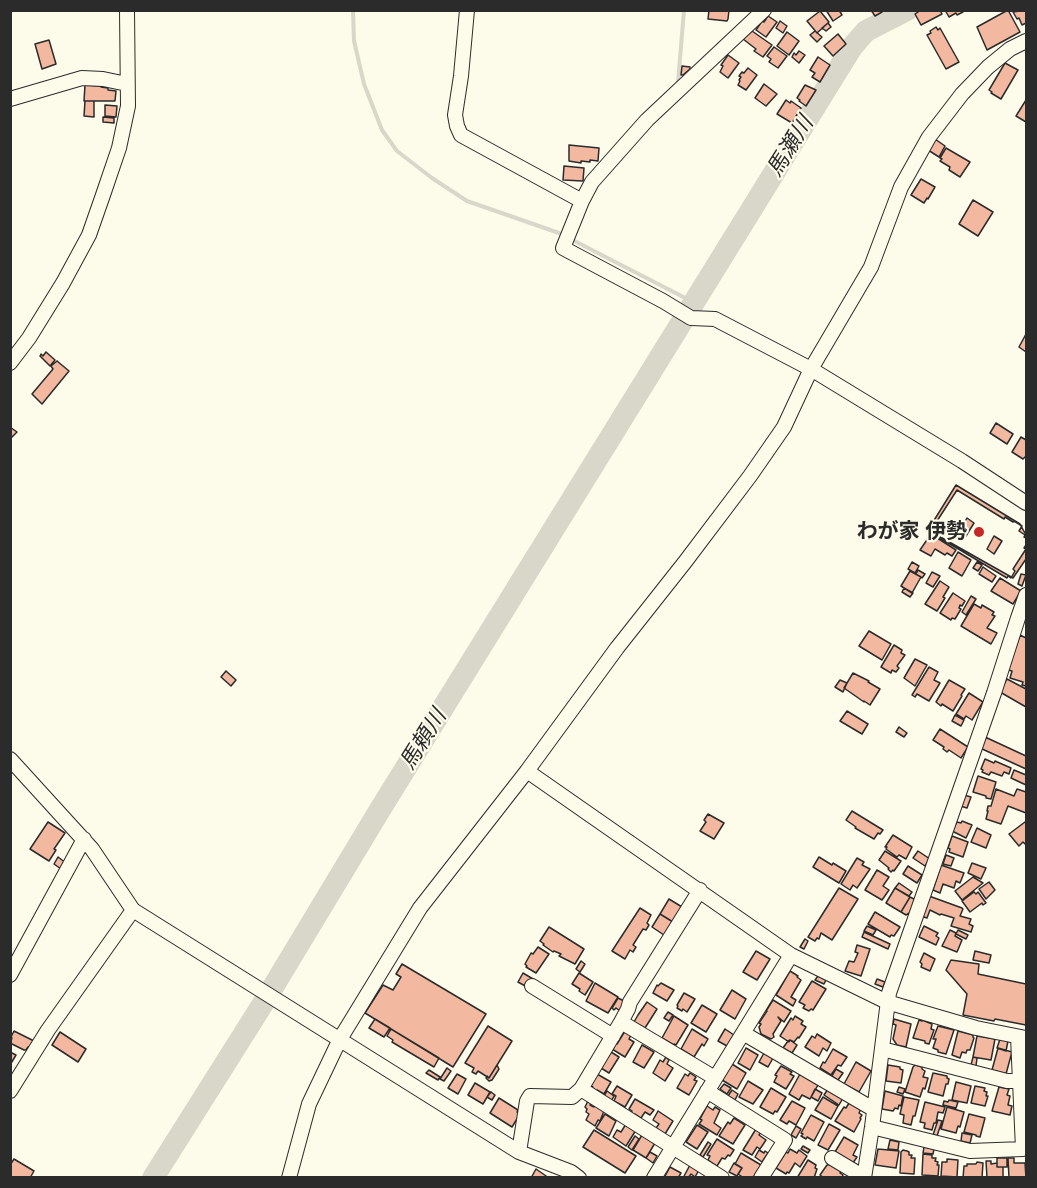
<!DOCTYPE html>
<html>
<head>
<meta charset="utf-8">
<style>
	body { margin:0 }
	#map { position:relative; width:1037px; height:1188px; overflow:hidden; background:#fdfbea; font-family:"Varela Round",sans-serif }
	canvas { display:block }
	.frame { position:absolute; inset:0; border:12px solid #2b2b2b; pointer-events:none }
</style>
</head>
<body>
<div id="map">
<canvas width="1037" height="1188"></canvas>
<div class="frame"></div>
</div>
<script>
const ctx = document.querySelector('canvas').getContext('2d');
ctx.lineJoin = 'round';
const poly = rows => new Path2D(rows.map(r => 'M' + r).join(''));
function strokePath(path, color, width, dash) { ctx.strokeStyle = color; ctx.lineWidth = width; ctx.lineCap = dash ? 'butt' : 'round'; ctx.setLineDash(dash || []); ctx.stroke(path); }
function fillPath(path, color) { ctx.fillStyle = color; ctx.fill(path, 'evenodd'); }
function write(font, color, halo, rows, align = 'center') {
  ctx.font = font + ' "Varela Round","Noto Sans JP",sans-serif'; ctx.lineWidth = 4.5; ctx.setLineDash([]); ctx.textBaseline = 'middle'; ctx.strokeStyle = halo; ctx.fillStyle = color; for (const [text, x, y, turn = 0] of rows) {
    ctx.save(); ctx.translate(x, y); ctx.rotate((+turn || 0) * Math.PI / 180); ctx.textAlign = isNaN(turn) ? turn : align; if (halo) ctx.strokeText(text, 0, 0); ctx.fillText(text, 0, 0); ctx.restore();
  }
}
const stream = poly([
	[353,10,354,41,364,84,382,130,397,151,432,178,467,201,559,233,695,303],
	[678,83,684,10]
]);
const river = poly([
	[153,1178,264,1002,381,808,852,47,866,31,907,10]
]);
const building = poly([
	[709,10,729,10,728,19,727,21,708,19,709,10],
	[826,10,839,10,842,15,833,21,826,10],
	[871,10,881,10,882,12,875,16,871,10],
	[921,10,940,10,942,14,921,25,915,14,921,10],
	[945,10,962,10,963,12,957,15,956,13,949,17,945,10],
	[1008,10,1020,32,987,50,977,27,1008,10],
	[1026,10,1026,23,1022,25,1019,18,1017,19,1013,12,1026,10],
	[820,11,829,22,817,33,807,21,820,11],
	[768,16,777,22,766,37,756,30,762,21,764,22,768,16],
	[780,21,787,26,783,33,776,28,780,21],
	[828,23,831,27,826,31,822,28,828,23],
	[936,27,938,30,940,28,959,62,946,69,927,35,931,33,930,31,936,27],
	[752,31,772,45,763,57,754,51,756,49,743,39,752,31],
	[815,31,822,37,817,42,810,35,815,31],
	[787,32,799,41,789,55,777,46,787,32],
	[838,34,846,44,833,56,824,46,838,34],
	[49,40,56,64,42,69,35,44,49,40],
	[774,47,787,56,778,68,769,62,771,59,767,56,774,47],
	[799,51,805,55,799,63,792,57,794,53,796,55,799,51],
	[728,55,739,63,728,78,720,72,723,66,721,65,728,55],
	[818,57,830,65,820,82,812,77,815,73,810,70,818,57],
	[1005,63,1018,70,1001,99,991,93,992,92,989,90,1005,63],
	[682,66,690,67,690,69,683,75,681,75,682,66],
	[748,68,757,75,746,90,738,85,740,81,739,80,741,77,739,76,742,72,744,73,748,68],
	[764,84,777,94,766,106,755,98,764,84],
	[85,85,101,86,101,87,108,88,108,90,116,91,115,101,84,101,85,85],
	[805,85,816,90,806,106,799,101,800,100,797,98,805,85],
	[786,100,790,103,791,101,801,108,792,123,777,114,786,100],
	[1026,100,1026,122,1016,116,1026,100],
	[85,101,94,101,94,117,84,116,85,101],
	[105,105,117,106,116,117,105,116,105,105],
	[103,117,114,118,114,123,103,122,103,117],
	[935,139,945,146,939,157,928,150,935,139],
	[569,145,599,148,598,161,590,160,590,162,581,161,581,163,569,161,569,145],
	[946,148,970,162,960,177,949,170,950,167,940,161,942,159,940,158,946,148],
	[564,166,584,168,583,181,563,180,564,166],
	[921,179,935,187,928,199,927,198,924,203,911,195,921,179],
	[973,200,993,212,978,236,959,224,973,200],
	[1026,334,1026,352,1019,347,1026,334],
	[46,352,55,360,50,366,40,356,41,354,43,356,46,352],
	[57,361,69,371,42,404,32,394,53,369,51,366,57,361],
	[996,423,1013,434,1007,444,990,433,996,423],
	[10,427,17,432,10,439,10,427],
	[1021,437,1026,440,1026,456,1023,459,1012,452,1021,437],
	[956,485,1020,524,1026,535,1026,559,1013,578,928,530,956,485],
	[957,490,1004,519,1005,517,1013,522,1014,521,1022,526,1019,531,1025,535,1024,537,1026,538,1026,545,1024,548,1026,549,1013,569,1015,571,1011,578,1008,576,1007,578,930,532,957,490],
	[967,518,974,523,966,536,959,532,967,518],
	[994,536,1002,541,994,554,987,549,994,536],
	[931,534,956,550,952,556,947,553,945,555,935,549,931,556,920,550,931,534],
	[958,552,971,560,962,576,949,568,958,552],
	[912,562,919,566,915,573,908,569,912,562],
	[977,562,982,565,978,571,973,568,977,562],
	[983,567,996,576,992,582,979,574,983,567],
	[918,570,925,574,922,578,916,574,918,570],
	[910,571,921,577,912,593,901,586,910,571],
	[932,572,940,576,933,587,926,583,932,572],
	[1021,574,1026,575,1022,586,1018,584,1021,574],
	[1000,578,1021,591,1013,604,991,591,1000,578],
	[940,581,949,587,943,597,945,598,937,611,925,604,940,581],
	[904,588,913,593,910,597,902,592,904,588],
	[953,593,965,601,962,606,960,605,959,608,961,609,955,619,952,618,951,620,940,613,953,593],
	[971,596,976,599,966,615,962,612,971,596],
	[974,604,981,608,982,605,994,612,992,615,995,616,987,628,997,633,991,644,961,626,974,604],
	[869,631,891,644,882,660,859,646,869,631],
	[1020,635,1026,638,1026,686,1022,685,1023,682,1010,678,1012,671,1008,670,1020,635],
	[894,645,902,650,901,653,905,655,897,666,899,668,896,672,892,670,891,673,881,667,894,645],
	[915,659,927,665,915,686,904,678,915,659],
	[929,667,938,672,934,680,940,683,929,701,917,694,915,697,912,695,929,667],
	[226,671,236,680,231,686,221,677,226,671],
	[853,673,869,681,868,682,880,689,870,705,864,701,864,702,844,688,853,673],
	[1007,679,1026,689,1026,707,1000,692,1007,679],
	[840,680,847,683,843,692,835,687,840,680],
	[949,680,965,689,961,695,962,696,953,711,942,704,941,706,936,702,949,680],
	[969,693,983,702,972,720,966,716,964,719,956,714,969,693],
	[847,711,868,724,862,734,840,721,847,711],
	[955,715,964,720,961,726,952,721,955,715],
	[899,727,907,733,904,737,896,732,899,727],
	[940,729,968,747,961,758,949,750,947,752,943,749,944,747,933,740,940,729],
	[985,737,1026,756,1026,769,980,748,985,737],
	[985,759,994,763,995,761,1011,768,1009,774,1004,772,1002,776,991,772,989,775,982,772,983,770,981,769,985,759],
	[1014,770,1026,775,1026,785,1011,778,1014,770],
	[978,776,996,782,991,799,986,798,986,796,973,792,978,776],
	[996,789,1014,796,1017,789,1026,792,1026,813,1008,806,1001,824,986,819,988,811,987,811,988,806,991,806,996,789],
	[964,795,971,797,967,808,960,806,964,795],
	[852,811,883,830,880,834,878,833,874,839,855,828,856,827,846,820,852,811],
	[708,814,724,823,714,839,700,831,706,822,704,820,708,814],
	[962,821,972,825,966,838,952,831,957,822,961,823,962,821],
	[48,822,65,833,54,849,56,850,49,861,30,849,48,822],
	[1025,822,1026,823,1026,843,1025,844,1023,842,1019,846,1009,834,1025,822],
	[977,828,991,835,986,848,971,842,977,828],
	[893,835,912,847,906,859,899,855,897,857,886,849,887,847,885,847,893,835],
	[952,836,968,842,963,857,949,852,950,849,948,848,952,836],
	[885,851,901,861,894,871,893,870,891,872,888,869,889,868,879,860,885,851],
	[918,851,930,859,925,866,913,858,918,851],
	[946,855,954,858,951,866,943,864,946,855],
	[58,857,66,863,61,869,54,864,58,857],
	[819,857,832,865,833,863,846,871,839,883,813,867,819,857],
	[857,858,864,862,862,865,870,869,857,888,853,885,850,890,841,884,857,858],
	[972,863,986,868,981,879,968,873,972,863],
	[941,865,964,873,960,883,956,881,954,888,943,884,940,893,933,890,941,865],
	[908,866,922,875,917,883,903,874,908,866],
	[877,870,889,877,883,886,889,890,882,900,865,890,877,870],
	[973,877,983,883,962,900,955,891,973,877],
	[989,882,995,890,986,899,979,889,989,882],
	[899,883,912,892,909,896,895,888,899,883],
	[839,888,858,899,832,940,821,933,819,939,817,938,815,941,808,937,839,888],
	[895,888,910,897,901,912,886,903,895,888],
	[974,892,976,894,978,892,986,903,983,905,982,903,970,912,962,901,974,892],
	[929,896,962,908,963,909,960,916,971,919,969,924,973,926,971,932,951,926,954,918,941,914,940,915,930,910,927,918,921,916,929,896],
	[910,897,916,900,911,912,906,915,901,912,910,897],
	[669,899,682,907,673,922,660,914,669,899],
	[640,908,651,915,647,923,649,925,646,930,643,929,633,945,636,947,633,952,630,950,625,959,612,951,640,908],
	[875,912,900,927,894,936,891,935,890,937,868,924,875,912],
	[660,914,673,922,664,935,652,927,660,914],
	[867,926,876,930,873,935,864,931,867,926],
	[924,926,938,933,936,936,939,938,936,945,919,937,924,926],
	[549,927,584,949,575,964,559,956,561,954,554,951,553,952,543,945,544,944,540,941,549,927],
	[950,930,956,933,955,936,962,940,957,952,942,946,950,930],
	[958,930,968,935,966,939,956,934,958,930],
	[864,932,890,944,888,949,862,937,864,932],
	[805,939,808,941,804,949,800,947,805,939],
	[857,945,870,949,861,976,845,971,849,961,854,962,858,953,855,952,857,945],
	[538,947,549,954,536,973,526,967,527,966,525,964,531,953,533,954,538,947],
	[756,951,770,959,757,980,743,972,756,951],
	[975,951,991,955,989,963,973,960,975,951],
	[924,953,935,959,930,971,921,967,922,964,920,962,924,953],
	[951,960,979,964,978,974,1026,984,1026,1025,995,1019,994,1021,963,1015,967,994,946,970,951,960],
	[581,961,585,964,580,972,576,969,581,961],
	[402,964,486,1014,453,1067,365,1013,383,985,393,990,401,977,396,974,402,964],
	[790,971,798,976,797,977,801,980,791,997,796,1000,793,1006,776,995,790,971],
	[523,973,533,979,527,987,518,982,523,973],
	[579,973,593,982,585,995,579,991,580,989,572,984,579,973],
	[818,976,826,980,824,984,815,980,818,976],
	[877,979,885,982,883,987,875,984,877,979],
	[812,981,826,989,813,1010,811,1009,809,1011,803,1008,805,1005,799,1002,812,981],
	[595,983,618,997,608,1013,586,1001,595,983],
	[661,983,674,990,667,1001,653,993,657,985,658,986,661,983],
	[732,990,746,999,735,1019,720,1010,732,990],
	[684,993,695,999,687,1012,683,1009,682,1011,677,1008,678,1006,677,1005,684,993],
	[618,998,626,1002,620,1011,616,1008,614,1010,612,1008,618,998],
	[773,1000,791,1011,784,1022,778,1017,781,1021,773,1034,774,1037,771,1039,761,1034,759,1027,761,1024,759,1023,767,1011,766,1011,773,1000],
	[647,1002,657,1009,645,1028,634,1022,638,1015,647,1002],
	[702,1005,717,1014,706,1032,691,1023,702,1005],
	[668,1012,673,1015,669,1021,664,1018,668,1012],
	[674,1016,688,1025,676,1045,674,1044,674,1045,662,1038,674,1016],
	[795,1016,803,1021,801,1024,806,1027,799,1038,798,1037,794,1042,790,1040,789,1042,780,1036,791,1018,793,1020,795,1016],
	[375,1019,390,1028,384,1037,369,1028,375,1019],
	[894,1019,911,1024,906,1047,897,1045,893,1039,896,1025,893,1024,894,1019],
	[919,1020,922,1021,922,1020,932,1024,931,1029,934,1030,929,1044,925,1043,925,1041,913,1038,919,1020],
	[488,1026,512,1041,489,1078,478,1071,476,1074,472,1072,474,1068,465,1063,488,1026],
	[938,1026,954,1030,946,1054,938,1052,938,1050,933,1048,936,1039,933,1039,938,1026],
	[391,1029,439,1058,434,1067,392,1042,393,1040,387,1036,391,1029],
	[692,1029,708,1039,704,1046,702,1044,694,1057,681,1049,692,1029],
	[725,1029,734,1035,727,1046,718,1041,725,1029],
	[14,1031,34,1041,31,1048,28,1047,26,1050,24,1050,10,1043,12,1038,11,1037,14,1031],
	[625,1031,631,1035,629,1039,634,1042,625,1057,612,1049,616,1043,617,1044,625,1031],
	[958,1031,973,1035,973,1037,974,1038,970,1050,967,1050,966,1053,962,1052,960,1058,952,1055,958,1031],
	[60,1032,86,1049,78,1062,52,1045,60,1032],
	[817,1034,831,1043,827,1051,823,1048,819,1056,805,1047,812,1036,815,1038,817,1034],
	[977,1036,995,1039,991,1060,973,1057,977,1036],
	[1000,1039,1008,1041,1006,1051,997,1048,1000,1039],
	[790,1040,797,1045,792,1053,783,1048,788,1041,790,1040],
	[642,1045,654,1052,644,1068,633,1062,642,1045],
	[746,1048,758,1055,750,1070,738,1063,746,1048],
	[998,1048,1012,1052,1006,1074,992,1070,998,1048],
	[833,1049,847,1057,841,1066,838,1065,831,1075,820,1068,823,1062,825,1063,833,1049],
	[10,1052,16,1055,10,1065,10,1052],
	[611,1052,619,1057,609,1073,601,1068,611,1052],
	[764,1053,773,1058,768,1067,759,1062,764,1053],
	[666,1057,669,1060,667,1064,673,1068,665,1081,653,1073,660,1060,663,1062,666,1057],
	[973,1057,977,1058,976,1066,971,1065,973,1057],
	[856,1062,871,1071,859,1092,844,1084,856,1062],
	[732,1064,746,1073,737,1089,722,1080,732,1064],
	[497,1065,499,1069,492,1080,489,1081,486,1078,487,1076,489,1078,497,1065],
	[888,1065,900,1067,900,1069,903,1070,901,1083,886,1081,888,1065],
	[915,1065,922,1067,922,1069,925,1071,923,1077,928,1078,925,1089,923,1088,920,1097,905,1092,913,1067,915,1065],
	[781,1066,792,1072,790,1074,794,1076,786,1089,774,1082,777,1076,775,1075,781,1066],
	[447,1068,451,1071,444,1081,440,1079,447,1068],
	[836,1069,843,1073,838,1080,832,1076,836,1069],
	[429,1070,440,1077,438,1080,426,1073,429,1070],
	[690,1073,696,1077,694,1080,697,1081,689,1095,677,1088,685,1074,688,1076,690,1073],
	[933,1073,947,1076,947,1078,949,1079,948,1084,946,1084,943,1096,928,1092,933,1073],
	[457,1074,466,1079,458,1094,448,1088,457,1074],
	[597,1074,611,1082,604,1094,597,1090,595,1093,591,1090,593,1087,590,1085,597,1074],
	[800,1074,818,1085,810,1099,802,1095,799,1100,789,1094,800,1074],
	[748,1081,763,1090,753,1104,739,1097,748,1081],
	[956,1082,971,1086,967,1103,952,1100,956,1082],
	[475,1083,490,1092,483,1104,468,1095,475,1083],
	[724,1084,731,1088,727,1094,720,1089,724,1084],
	[617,1086,632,1095,625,1107,614,1101,616,1096,612,1094,617,1086],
	[975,1086,985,1088,984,1091,987,1092,986,1096,988,1096,985,1106,971,1103,975,1086],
	[899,1087,905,1089,903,1094,897,1092,899,1087],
	[999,1087,1009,1089,1007,1095,1010,1096,1008,1105,1012,1106,1010,1115,992,1111,999,1087],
	[771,1088,786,1097,777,1112,775,1111,773,1114,760,1107,771,1088],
	[815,1089,822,1093,818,1101,811,1097,815,1089],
	[828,1089,843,1098,839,1105,824,1095,828,1089],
	[732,1090,738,1094,735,1100,728,1096,732,1090],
	[607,1091,614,1096,610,1103,603,1098,607,1091],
	[885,1091,903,1096,901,1106,899,1105,898,1109,895,1108,893,1111,882,1109,885,1091],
	[491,1092,495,1095,492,1100,487,1097,491,1092],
	[823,1097,838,1106,831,1119,815,1110,823,1097],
	[904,1097,919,1100,915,1116,913,1116,911,1125,903,1123,904,1115,900,1114,904,1097],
	[499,1098,518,1110,517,1112,520,1114,512,1127,490,1113,499,1098],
	[635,1099,654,1110,650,1115,645,1112,641,1118,635,1114,634,1117,630,1114,632,1111,629,1109,635,1099],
	[949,1100,958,1102,956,1108,943,1105,944,1101,948,1102,949,1100],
	[588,1101,592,1103,590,1105,594,1107,594,1105,604,1111,600,1121,598,1120,595,1126,586,1120,589,1114,586,1112,587,1109,585,1107,588,1101],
	[792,1101,805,1108,796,1125,789,1121,787,1124,780,1120,792,1101],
	[925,1102,945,1107,943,1113,938,1112,936,1123,934,1123,932,1130,924,1128,925,1123,920,1122,925,1102],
	[849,1103,861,1109,859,1113,862,1115,860,1118,861,1119,854,1132,835,1121,844,1107,846,1108,849,1103],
	[707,1106,713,1110,715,1107,720,1110,714,1123,721,1128,717,1135,699,1124,702,1120,700,1119,707,1106],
	[947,1107,964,1112,960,1127,958,1126,956,1133,941,1129,947,1107],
	[658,1111,673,1121,665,1134,656,1128,659,1124,653,1120,658,1111],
	[605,1114,616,1121,609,1136,596,1128,605,1114],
	[969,1114,985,1118,980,1137,976,1136,976,1135,964,1132,969,1114],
	[811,1115,824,1122,814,1141,807,1137,806,1139,801,1136,803,1134,801,1133,811,1115],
	[734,1118,745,1125,733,1144,719,1136,728,1122,730,1124,734,1118],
	[938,1120,942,1121,937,1136,933,1135,938,1120],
	[626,1124,636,1130,626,1146,613,1137,617,1130,621,1132,626,1124],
	[829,1124,840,1130,828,1150,818,1145,829,1124],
	[697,1125,708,1132,697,1149,686,1142,697,1125],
	[796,1126,801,1129,796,1138,791,1135,796,1126],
	[756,1129,761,1132,759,1135,766,1140,760,1149,757,1147,752,1155,743,1150,756,1129],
	[594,1130,636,1156,625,1173,583,1147,594,1130],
	[962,1133,972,1135,970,1143,961,1141,962,1133],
	[642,1135,655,1143,646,1158,633,1150,642,1135],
	[635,1136,639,1139,632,1150,628,1147,635,1136],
	[844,1137,858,1145,853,1155,857,1157,853,1163,835,1152,844,1137],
	[717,1139,734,1150,730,1156,728,1155,725,1159,722,1158,717,1166,708,1160,710,1156,707,1155,717,1139],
	[890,1140,899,1142,898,1150,888,1149,890,1140],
	[708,1142,711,1144,703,1157,700,1155,708,1142],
	[803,1146,810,1150,808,1153,801,1149,803,1146],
	[924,1147,934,1149,933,1154,923,1153,924,1147],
	[790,1149,797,1153,799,1150,807,1156,800,1167,795,1163,789,1173,787,1172,786,1174,776,1168,786,1152,788,1153,790,1149],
	[878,1149,899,1151,896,1168,875,1165,878,1149],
	[759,1150,764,1153,765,1151,768,1153,762,1162,755,1157,759,1150],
	[903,1150,907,1151,909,1152,909,1155,912,1155,911,1158,915,1158,914,1174,900,1173,901,1152,903,1150],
	[650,1152,657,1156,653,1163,646,1158,650,1152],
	[741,1153,761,1165,753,1178,744,1178,738,1174,742,1168,735,1164,741,1153],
	[923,1154,932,1155,932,1158,936,1158,935,1161,938,1162,937,1165,939,1165,938,1176,922,1175,923,1154],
	[997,1158,1007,1158,1007,1167,997,1167,997,1158],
	[1008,1158,1014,1158,1014,1163,1025,1163,1026,1178,1009,1178,1008,1158],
	[14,1159,34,1171,30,1178,10,1178,10,1165,14,1159],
	[947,1159,958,1160,957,1177,941,1176,942,1162,947,1162,947,1159],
	[808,1160,816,1165,815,1168,817,1169,814,1178,797,1178,808,1160],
	[986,1161,991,1161,991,1164,997,1163,997,1167,1003,1167,1003,1178,987,1178,986,1161],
	[977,1162,983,1163,982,1178,963,1178,964,1166,967,1166,967,1164,976,1164,977,1162],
	[734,1163,742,1168,737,1176,729,1172,734,1163],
	[829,1164,841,1171,840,1173,843,1175,842,1178,824,1178,820,1175,827,1165,828,1165,829,1164],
	[690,1165,699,1170,695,1177,691,1174,688,1178,683,1178,690,1165],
	[670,1167,681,1173,678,1178,664,1178,670,1167],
	[536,1169,549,1178,531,1178,536,1169]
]);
const minor = poly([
	[467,10,461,76,455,115,457,126,461,135,582,201],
	[764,10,647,120,592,182,582,201,563,248,663,301,691,318,715,319,811,369,962,461,1026,503],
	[10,99,82,78,103,79,127,84],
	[10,363,29,338,63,283,89,235,103,195,119,148,128,106,127,10],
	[10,759,92,849,133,910,519,1152,571,1172,579,1178],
	[527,771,791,955],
	[10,975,84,839],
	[532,986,613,1036],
	[621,1022,715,1078],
	[743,1033,873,1109],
	[882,1049,1007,1081,1021,1081],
	[581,1089,722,1178],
	[10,1091,48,1030,133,910],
	[707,1091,785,1140,761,1178],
	[872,1127,970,1151,1023,1149,1018,1037],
	[519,1152,527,1101,530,1096,572,1097,581,1089,621,1022,628,1009,630,1002,700,890],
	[832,1158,864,1177],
	[289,1178,309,1104,340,1039,420,908,527,771,617,648,685,562,750,476,784,427,811,369,871,267,901,187,929,137,962,94,988,67,1010,49,1026,41],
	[654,1178,791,955,887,1002,976,1028,1026,1038],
	[864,1178,872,1127,889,993,994,693,1018,618,1026,595]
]);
const markers = [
	[979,532,6,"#c62828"]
];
const poiNames = [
	["わが家 伊勢",967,532]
];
const waterNames = [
	["馬瀬川",791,147,-58],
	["馬頼川",424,740,-58]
];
strokePath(stream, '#d8d7c9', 4);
strokePath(river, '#d8d7c9', 22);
fillPath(building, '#f2b8a0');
strokePath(building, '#2b2b2b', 1.5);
strokePath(minor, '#2b2b2b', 16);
strokePath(minor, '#fdfbea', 14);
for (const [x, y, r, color] of markers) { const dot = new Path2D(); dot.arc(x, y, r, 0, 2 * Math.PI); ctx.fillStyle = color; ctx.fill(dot); strokePath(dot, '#fdfbea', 2); }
write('bold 21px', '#2b2b2b', '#fdfbea', poiNames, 'right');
write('italic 22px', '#2b2b2b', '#fdfbea', waterNames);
</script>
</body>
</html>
